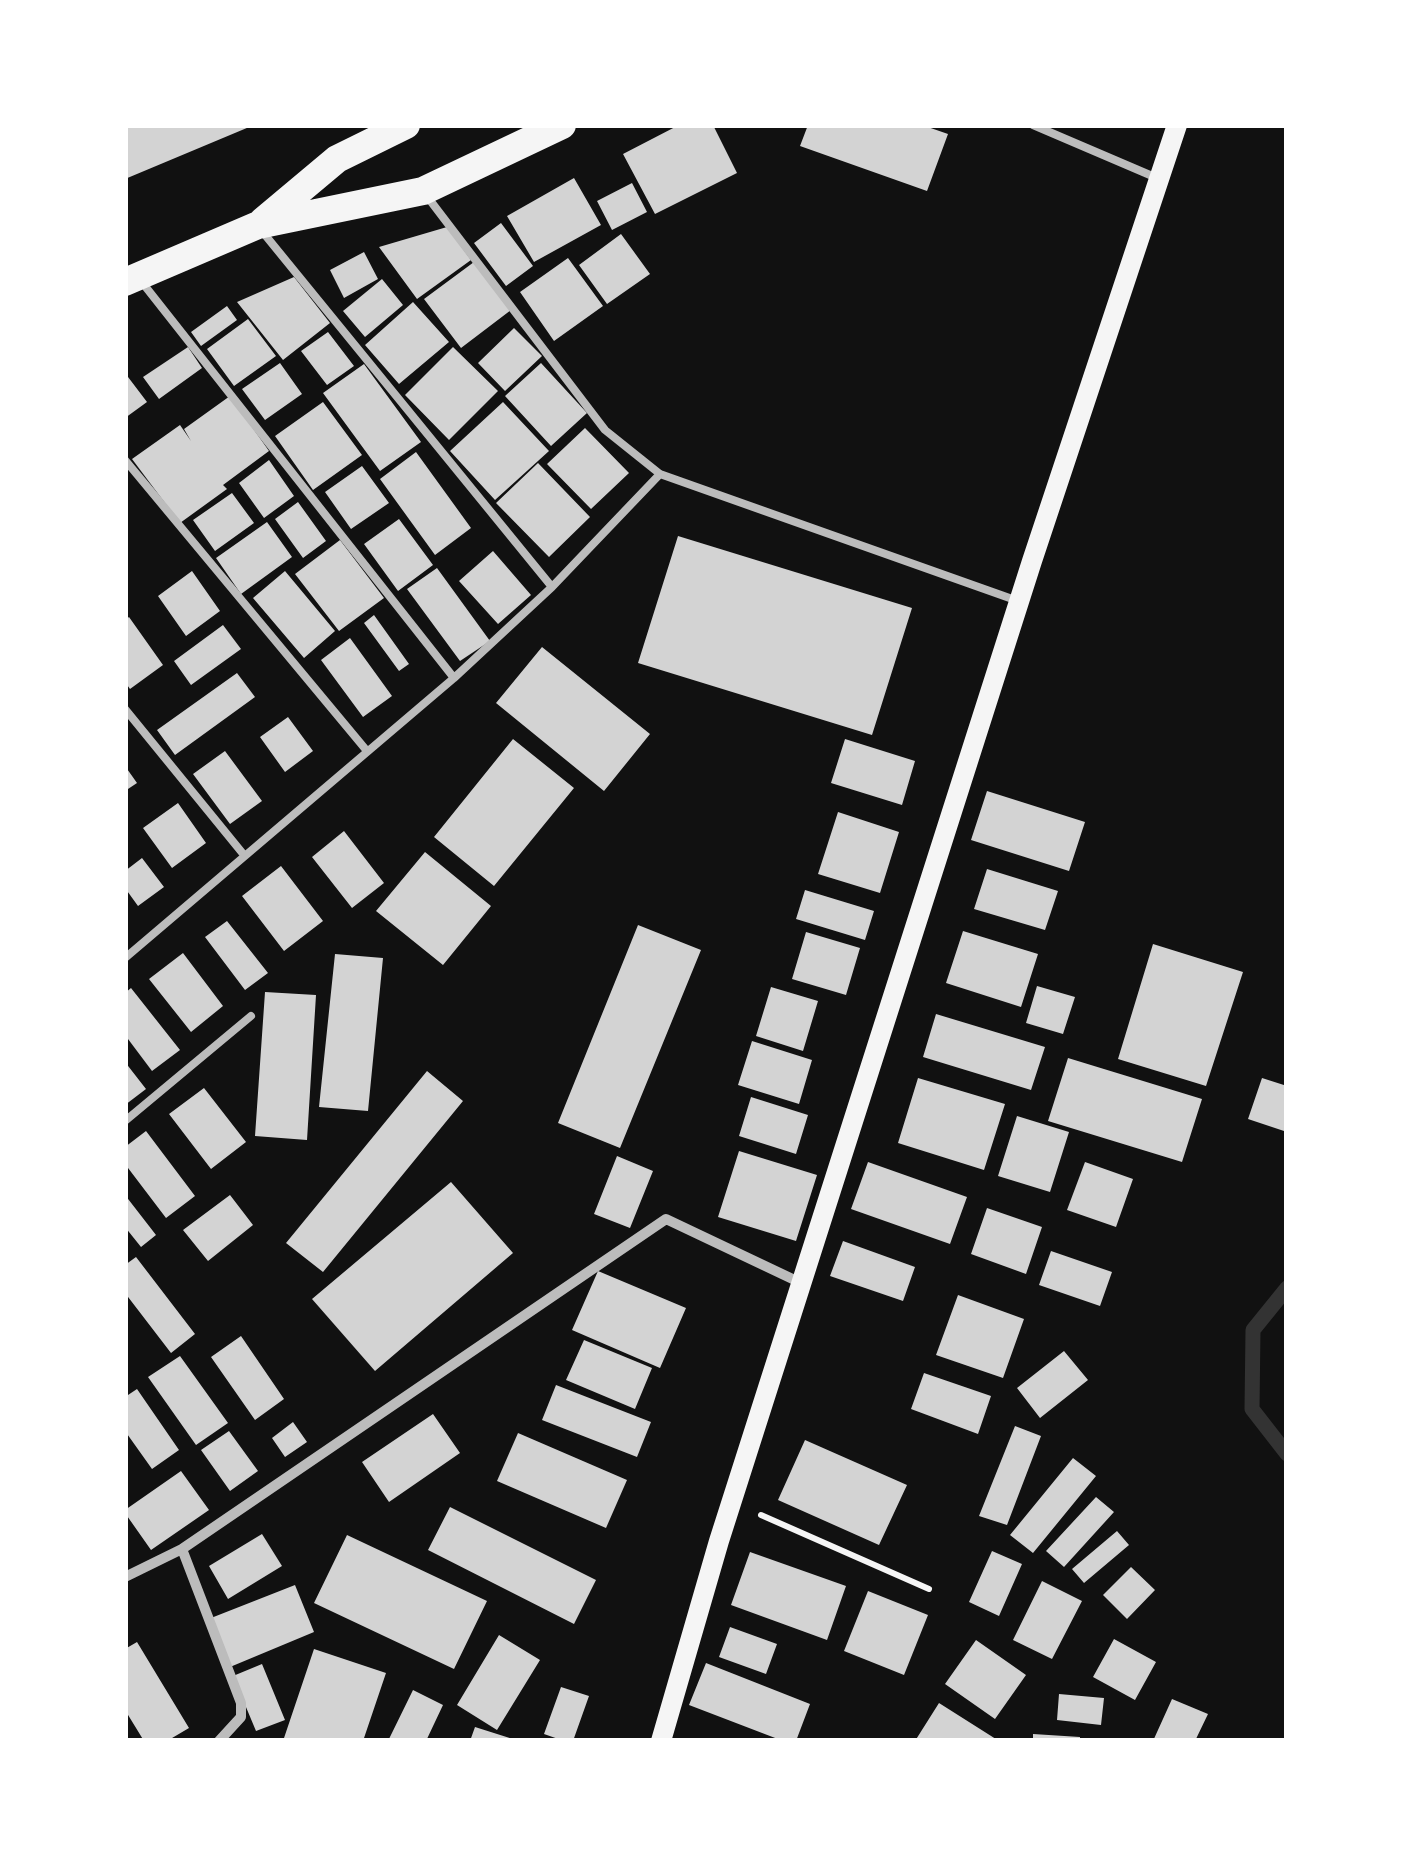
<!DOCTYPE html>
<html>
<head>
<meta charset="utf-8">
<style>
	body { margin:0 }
	#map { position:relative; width:1412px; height:1866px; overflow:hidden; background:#111; font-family:Merriweather,serif }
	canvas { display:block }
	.frame { position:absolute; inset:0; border:128px solid #fff; pointer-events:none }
</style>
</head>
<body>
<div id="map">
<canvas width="1412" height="1866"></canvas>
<div class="frame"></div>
</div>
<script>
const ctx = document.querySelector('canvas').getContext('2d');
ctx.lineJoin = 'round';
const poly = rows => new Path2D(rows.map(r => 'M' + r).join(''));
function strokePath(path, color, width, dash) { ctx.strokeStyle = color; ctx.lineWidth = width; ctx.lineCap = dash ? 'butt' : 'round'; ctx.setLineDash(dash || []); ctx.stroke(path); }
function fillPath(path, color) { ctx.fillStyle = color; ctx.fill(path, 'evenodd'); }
const stream = poly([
	[1287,1288,1253,1330,1252,1409,1287,1454]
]);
const building = poly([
	[125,125,254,125,125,179],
	[679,125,713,125,737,173,655,214,623,154],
	[808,125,922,125,948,134,927,191,800,146],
	[574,178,601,225,534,262,507,216],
	[632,183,647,212,612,230,597,201],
	[501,223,533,266,506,286,474,243],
	[447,227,471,260,417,299,379,247],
	[621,234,650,274,607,304,579,265],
	[364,252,378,279,344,298,330,270],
	[568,258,603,306,554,341,520,292],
	[474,262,511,310,461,348,424,299],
	[294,277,330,323,283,360,237,302],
	[382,279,403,305,365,337,343,311],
	[413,302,449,342,399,384,365,345],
	[227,306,237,320,201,346,191,332],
	[248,319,276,356,234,386,207,349],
	[514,328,542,356,505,391,478,363],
	[328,332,354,366,327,385,301,351],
	[188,347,202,368,159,399,143,377],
	[453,347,498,391,449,440,405,395],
	[280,363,302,394,265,420,242,389],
	[541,363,587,413,551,446,505,396],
	[364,364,421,442,380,471,323,393],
	[125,373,147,402,125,418],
	[230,396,269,451,223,485,227,489,180,523,132,459,180,425,191,441,184,429],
	[323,402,362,455,313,490,275,436],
	[503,402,549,451,495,500,450,451],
	[585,428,629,473,591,509,547,464],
	[416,452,471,528,435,555,380,479],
	[269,460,294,496,264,518,239,483],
	[538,463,590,517,549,557,496,503],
	[362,466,389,503,351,529,325,492],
	[232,493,254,523,215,551,193,520],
	[298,502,326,541,303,558,275,519],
	[399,519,433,565,398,591,364,544],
	[267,522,292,557,241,594,216,558],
	[678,536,912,608,872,735,638,663],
	[340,540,384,598,339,631,295,574],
	[493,551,531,595,498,624,459,581],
	[437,568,490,641,460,661,407,589],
	[192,571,220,611,186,636,158,596],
	[285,571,335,631,304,658,253,598],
	[374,615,409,664,399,671,364,623],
	[129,617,163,665,130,689,125,682,125,620],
	[223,625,241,649,191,685,174,661],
	[350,638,392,696,363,717,321,660],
	[542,647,650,734,604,791,496,703],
	[237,673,255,697,175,755,157,730],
	[288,717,313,751,285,772,260,737],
	[513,739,574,788,494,886,434,837],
	[845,739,915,761,902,805,831,783],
	[225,751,262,801,230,824,193,774],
	[125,766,137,783,125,791],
	[987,791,1085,822,1069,871,971,840],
	[178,803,206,843,172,868,143,828],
	[838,812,899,832,880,893,818,874],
	[344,831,384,883,352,908,312,857],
	[425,852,491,906,443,965,376,911],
	[142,858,164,887,138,906,125,888,125,871],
	[281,866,323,921,284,951,242,896],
	[987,869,1058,891,1045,930,974,909],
	[805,890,874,911,865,940,796,919],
	[227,921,268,973,245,990,205,937],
	[638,925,701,950,620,1148,558,1123],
	[963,931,1038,954,1021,1007,946,983],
	[806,932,860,948,846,995,792,979],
	[1153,944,1243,972,1206,1086,1118,1059],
	[183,953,223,1006,191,1032,149,979],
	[335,954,383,958,368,1111,319,1107],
	[1037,986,1075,997,1063,1034,1026,1023],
	[771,987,818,1001,803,1051,756,1036],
	[131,988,180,1050,152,1071,125,1035,125,993],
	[265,992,316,995,307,1140,255,1136],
	[936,1014,1045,1047,1031,1090,923,1057],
	[752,1041,812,1060,799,1104,738,1085],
	[1068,1058,1202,1099,1182,1162,1048,1121],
	[125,1062,146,1089,125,1105],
	[427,1071,463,1101,323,1272,286,1243],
	[918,1078,1005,1104,984,1170,898,1143],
	[1262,1078,1287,1086,1287,1132,1248,1119],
	[204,1088,246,1142,211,1169,169,1114],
	[751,1097,808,1115,796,1154,739,1136],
	[1017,1116,1069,1132,1050,1192,998,1176],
	[146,1131,195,1196,166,1218,125,1164,125,1147],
	[739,1151,817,1175,796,1241,718,1217],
	[617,1156,653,1171,630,1228,594,1214],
	[868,1162,967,1197,950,1244,851,1209],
	[1085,1162,1133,1179,1116,1227,1067,1210],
	[451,1182,513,1253,375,1371,312,1299],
	[125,1195,156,1235,141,1247,125,1227],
	[230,1195,253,1225,208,1261,183,1230],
	[987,1208,1042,1227,1026,1274,971,1254],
	[843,1241,915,1267,903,1301,830,1276],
	[1051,1251,1112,1272,1100,1306,1039,1285],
	[136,1257,195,1334,171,1353,125,1293,125,1265],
	[598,1271,686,1308,660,1368,572,1330],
	[958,1295,1024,1319,1003,1378,936,1355],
	[241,1336,284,1399,255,1420,211,1357],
	[584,1340,652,1368,635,1409,566,1380],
	[1064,1351,1088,1380,1040,1418,1017,1388],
	[180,1356,228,1423,196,1445,148,1377],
	[924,1373,991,1396,978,1434,911,1409],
	[556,1385,651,1422,637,1457,542,1420],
	[137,1389,179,1450,152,1469,125,1431,125,1397],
	[433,1414,460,1453,389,1502,362,1462],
	[293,1422,307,1442,285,1457,272,1438],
	[1015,1426,1041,1436,1007,1525,979,1516],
	[229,1431,258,1471,230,1491,201,1450],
	[518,1433,627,1480,606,1528,497,1481],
	[805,1440,907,1485,879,1545,778,1500],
	[1073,1458,1096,1476,1033,1553,1010,1535],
	[181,1471,209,1510,151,1550,125,1513,125,1510],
	[1096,1497,1114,1512,1064,1567,1046,1551],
	[450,1507,596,1580,574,1624,428,1550],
	[1117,1531,1129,1545,1084,1583,1072,1569],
	[262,1534,282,1566,228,1599,209,1566],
	[347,1535,487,1601,454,1669,314,1603],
	[992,1551,1022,1564,999,1616,969,1602],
	[750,1552,846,1586,827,1640,731,1605],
	[1131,1567,1155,1590,1127,1619,1103,1595],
	[1042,1581,1082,1601,1052,1659,1013,1640],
	[295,1585,314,1632,230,1667,211,1618],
	[868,1591,928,1615,904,1675,844,1651],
	[730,1627,777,1644,766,1674,719,1657],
	[499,1635,540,1660,497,1730,457,1705],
	[1114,1639,1156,1662,1135,1700,1093,1677],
	[976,1640,1026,1675,995,1719,945,1684],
	[137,1642,189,1728,167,1741,144,1741,125,1710,125,1649],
	[314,1649,386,1673,363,1741,283,1741],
	[706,1663,810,1704,796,1741,783,1741,689,1705],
	[262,1664,285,1720,256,1731,233,1676],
	[561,1687,589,1696,573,1741,564,1741,544,1734],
	[413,1690,443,1705,426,1741,388,1741],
	[1059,1694,1104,1698,1101,1725,1057,1720],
	[1172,1699,1208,1714,1195,1741,1153,1741],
	[939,1703,999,1741,915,1741],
	[475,1727,516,1740,516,1741,470,1741],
	[1033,1734,1080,1737,1080,1741,1033,1741]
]);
const path = poly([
	[761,1515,929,1589]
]);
const service = poly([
	[1033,125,1157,178],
	[426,195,605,430,660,474,1018,601],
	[261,230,552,587],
	[141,281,454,678],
	[125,460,367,751],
	[125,709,244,855],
	[125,958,454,678,552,587,660,474],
	[125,1121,251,1016]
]);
const minor = poly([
	[182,1549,241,1703,241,1717,219,1741],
	[125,1577,182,1549,666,1219,801,1283]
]);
const secondary = poly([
	[661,1741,719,1541,1032,561,1177,125]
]);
const trunk = poly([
	[263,221,337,159,406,125],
	[125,282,258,225,423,191,562,125]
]);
strokePath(stream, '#333', 15);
fillPath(building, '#d3d3d3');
strokePath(path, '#f5f5f5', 6);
strokePath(service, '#bcbcbc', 8);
strokePath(minor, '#bcbcbc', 10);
strokePath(secondary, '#f5f5f5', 20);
strokePath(trunk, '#f5f5f5', 28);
</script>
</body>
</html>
